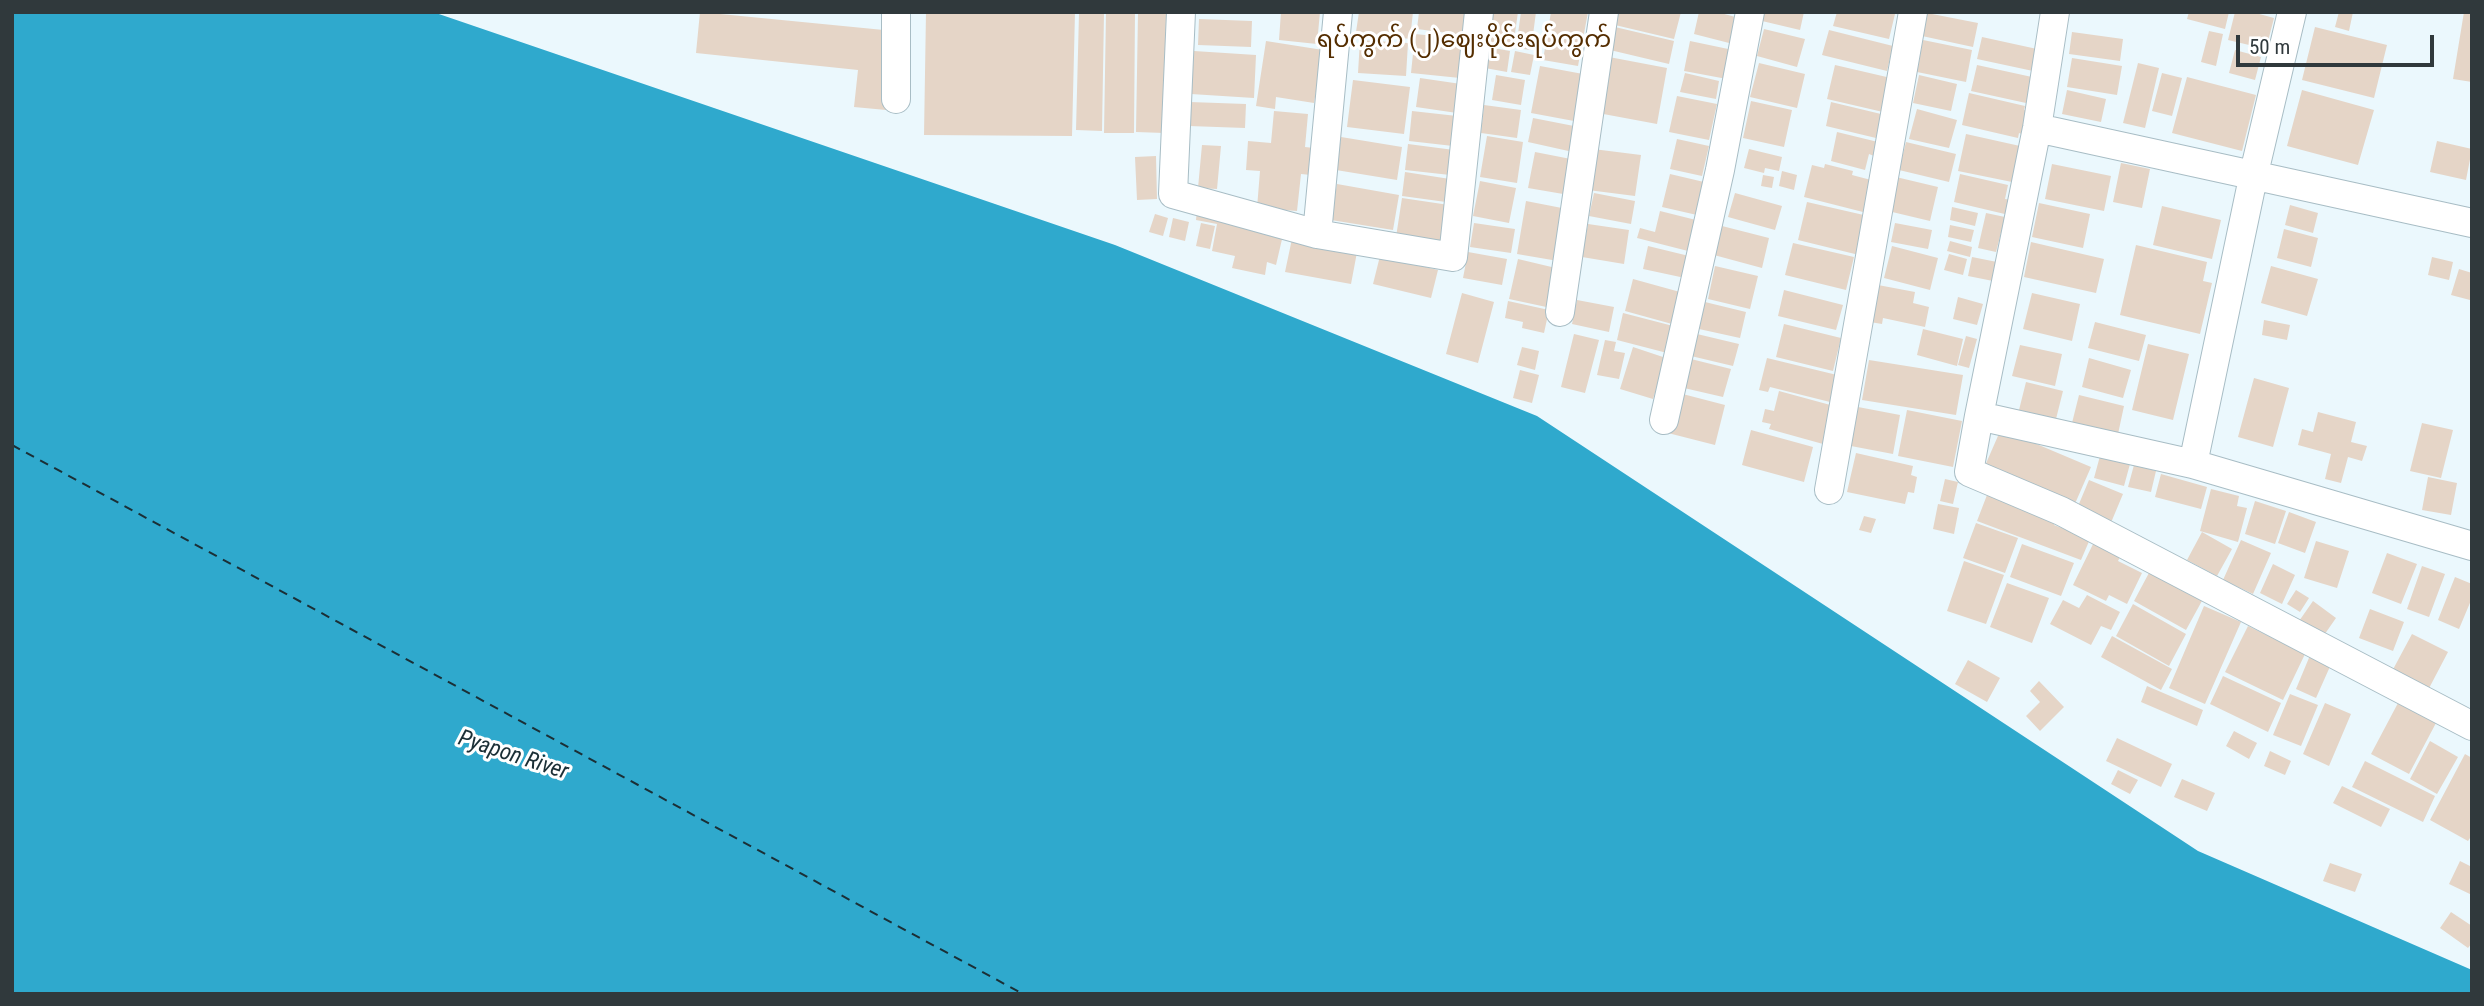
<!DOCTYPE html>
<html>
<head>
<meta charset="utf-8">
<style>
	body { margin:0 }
	#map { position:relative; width:2484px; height:1006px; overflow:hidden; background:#ebf8fd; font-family:"Roboto Condensed",sans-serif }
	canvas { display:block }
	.frame { position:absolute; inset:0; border:14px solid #30393c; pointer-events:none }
	.scale { position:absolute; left:2236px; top:35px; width:198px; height:32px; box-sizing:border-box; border:4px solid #30393c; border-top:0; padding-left:9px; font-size:21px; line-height:24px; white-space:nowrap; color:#30393c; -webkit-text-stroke:5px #fff; paint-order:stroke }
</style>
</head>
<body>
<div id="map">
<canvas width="2484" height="1006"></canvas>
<div class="frame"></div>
<div class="scale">50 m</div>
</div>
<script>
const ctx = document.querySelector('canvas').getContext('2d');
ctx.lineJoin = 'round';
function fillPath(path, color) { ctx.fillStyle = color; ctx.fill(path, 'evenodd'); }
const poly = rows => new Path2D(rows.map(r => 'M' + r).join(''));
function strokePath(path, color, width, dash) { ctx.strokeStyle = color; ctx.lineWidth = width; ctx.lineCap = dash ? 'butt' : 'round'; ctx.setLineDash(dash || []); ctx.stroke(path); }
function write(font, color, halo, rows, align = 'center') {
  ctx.font = font + ' "Roboto Condensed","Noto Sans Myanmar",sans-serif'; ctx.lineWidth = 6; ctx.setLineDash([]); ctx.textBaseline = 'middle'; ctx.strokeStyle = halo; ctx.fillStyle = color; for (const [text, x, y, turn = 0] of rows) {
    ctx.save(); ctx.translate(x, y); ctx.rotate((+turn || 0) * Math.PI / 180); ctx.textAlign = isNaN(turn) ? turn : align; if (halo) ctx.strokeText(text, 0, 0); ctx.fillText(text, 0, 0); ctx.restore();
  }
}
const water = poly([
	[12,12,433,12,1115,245,1537,416,2198,851,2472,970,2472,994,12,994]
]);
const ferry = poly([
	[12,445,1023,994]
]);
const building = poly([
	[700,12,894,31,886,110,854,107,858,70,696,53],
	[926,12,1075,12,1072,136,924,135],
	[1106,12,1135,12,1134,133,1104,133],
	[1138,12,1166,12,1164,133,1136,132],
	[1281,12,1320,12,1317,44,1279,40],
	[1359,12,1413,12,1410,39,1356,32],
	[1419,12,1466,12,1463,35,1417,29],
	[1490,12,1518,12,1513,47,1485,43],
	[1521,12,1536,12,1531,50,1516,48],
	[1551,12,1588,12,1578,66,1543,60],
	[1618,12,1681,12,1674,39,1615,25],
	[1699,12,1717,12,1739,18,1733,44,1694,34],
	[1764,12,1804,12,1800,30,1762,21],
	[1837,12,1895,14,1889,39,1833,26],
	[2189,12,2229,12,2225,29,2187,19],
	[2235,12,2252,12,2274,18,2266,49,2228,40],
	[2339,12,2353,12,2349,31,2335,27],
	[2464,12,2472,12,2472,82,2453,79],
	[1079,13,1104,13,1102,131,1076,130],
	[1927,13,1978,23,1973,47,1922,36],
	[1199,19,1252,21,1251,47,1198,45],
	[1615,27,1674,41,1669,64,1610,50],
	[2315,27,2387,45,2374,98,2302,80],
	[1764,29,1805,39,1797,67,1757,56],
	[1829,30,1893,46,1887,71,1822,55],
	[2209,31,2223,34,2216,66,2201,62],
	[2072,32,2123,39,2120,61,2069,54],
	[1415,34,1464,39,1460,78,1411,73],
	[1982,37,2037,49,2033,71,1977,59],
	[1360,40,1408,43,1406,76,1358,73],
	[1923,40,1972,50,1966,82,1917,72],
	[1266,41,1323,50,1314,103,1276,97,1275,109,1256,106],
	[1690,41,1733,50,1727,79,1684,71],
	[1488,47,1510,51,1507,72,1485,68],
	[2235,50,2261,57,2255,80,2229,73],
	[1194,51,1256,55,1254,98,1191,94],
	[1515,51,1534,55,1530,75,1511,72],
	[1609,57,1667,68,1657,124,1598,113],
	[2072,58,2122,66,2117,95,2067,87],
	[1759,63,1805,74,1797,108,1750,97],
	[2138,63,2159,68,2145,128,2123,123],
	[1835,65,1891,78,1883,112,1827,99],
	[1977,65,2032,77,2026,103,1971,91],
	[1540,66,1583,74,1574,121,1531,113],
	[1685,73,1719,81,1716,99,1680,92],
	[2162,73,2182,78,2172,116,2152,111],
	[1496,75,1525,80,1521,105,1492,100],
	[1919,75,1957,84,1951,111,1913,103],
	[2187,77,2256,95,2242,151,2172,133],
	[1420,78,1461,84,1457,113,1416,107],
	[1353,80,1410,87,1404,134,1347,127],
	[2067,90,2106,99,2101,122,2062,114],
	[2302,90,2374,110,2358,165,2287,146],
	[1969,93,2025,106,2024,110,2029,111,2024,135,2019,133,2018,138,1962,125],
	[1677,96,1717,104,1709,140,1669,132],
	[1751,101,1792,110,1784,147,1743,138],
	[1190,102,1246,104,1245,128,1189,126],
	[1831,102,1881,114,1876,138,1826,126],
	[1484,105,1521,110,1517,138,1481,133],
	[1917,109,1957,120,1949,148,1909,139],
	[1274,111,1308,114,1305,147,1314,148,1311,175,1301,174,1297,211,1257,208,1260,171,1246,170,1248,141,1271,143],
	[1412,111,1457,116,1453,146,1409,141],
	[1533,118,1579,127,1573,152,1528,142],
	[1837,132,1878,142,1874,156,1869,154,1865,170,1831,161],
	[1966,134,2020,146,2012,182,1958,171],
	[1487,136,1523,142,1517,183,1480,177],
	[1341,137,1402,147,1397,180,1336,170],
	[1677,139,1709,146,1702,176,1670,169],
	[2437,141,2472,149,2466,180,2430,172],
	[1906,142,1956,154,1949,182,1899,170],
	[1408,144,1454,150,1450,175,1405,170],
	[1202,145,1221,146,1217,189,1198,188],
	[1593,149,1641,155,1635,196,1588,190],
	[1749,149,1782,157,1779,171,1765,168,1764,173,1744,168],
	[1535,152,1576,160,1569,195,1528,188],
	[1156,156,1157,199,1137,200,1135,157],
	[2121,163,2150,169,2142,208,2113,202],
	[1825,164,1853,171,1852,175,1871,180,1863,212,1804,197,1812,165,1824,168],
	[2052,164,2111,176,2104,211,2045,199],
	[1782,171,1797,175,1794,190,1779,186],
	[1405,172,1450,179,1446,202,1402,196],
	[1670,174,1704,182,1697,215,1662,207],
	[1960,174,2008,185,2005,199,2012,200,2009,215,1954,202],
	[1763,175,1774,177,1772,188,1761,186],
	[1896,177,1938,187,1930,221,1888,211],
	[1480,181,1516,188,1509,223,1473,216],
	[1337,184,1399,195,1393,230,1331,220],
	[1594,193,1635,201,1631,224,1589,216],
	[1735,193,1782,206,1775,230,1728,217],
	[1402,198,1449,205,1443,244,1396,237],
	[1526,201,1567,209,1558,261,1517,254],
	[1807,202,1868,216,1859,255,1798,240],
	[2039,203,2090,214,2083,248,2032,237],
	[2290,205,2318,213,2313,233,2285,225],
	[2162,206,2221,220,2212,259,2153,245],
	[1952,207,1978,213,1975,226,1950,220],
	[1197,210,1225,216,1224,223,1283,235,1276,265,1267,262,1265,275,1232,268,1235,256,1212,251,1217,224,1196,220],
	[1660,211,1696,220,1688,251,1637,238,1640,228,1655,232],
	[1986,213,2005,217,1996,252,1978,248],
	[1155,214,1168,218,1163,236,1149,232],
	[1173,218,1189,222,1185,241,1169,237],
	[1201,223,1215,226,1210,249,1196,246],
	[1474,223,1515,229,1511,253,1470,247],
	[1895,223,1932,230,1928,249,1891,242],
	[1588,224,1629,230,1624,264,1582,257],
	[1950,225,1974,230,1971,242,1948,237],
	[1722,226,1769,238,1762,268,1714,255],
	[2284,229,2318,238,2311,267,2277,258],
	[1293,234,1358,247,1351,284,1285,272],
	[1950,241,1972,247,1970,257,1947,251],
	[2031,242,2104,259,2096,293,2024,277],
	[1793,243,1854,257,1846,290,1785,275],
	[2136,245,2207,262,2203,281,2212,283,2200,334,2120,315],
	[1648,246,1689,256,1685,278,1643,269],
	[1892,246,1938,258,1930,290,1884,278],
	[1468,252,1507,259,1502,285,1463,278],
	[1949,254,1967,259,1963,275,1944,270],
	[1380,256,1438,270,1431,298,1373,284],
	[1972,257,1997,262,1993,281,1968,276],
	[2432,257,2453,262,2449,280,2428,275],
	[1518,259,1560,269,1551,308,1509,299],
	[1715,266,1758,276,1750,309,1708,299],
	[2271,266,2318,279,2307,316,2261,303],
	[2459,269,2472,273,2470,300,2451,295],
	[1633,279,1680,292,1672,324,1625,311],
	[1878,285,1915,292,1913,303,1929,307,1925,327,1883,318,1882,324,1870,322],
	[1784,290,1843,305,1836,330,1778,316],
	[1462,293,1494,302,1478,363,1446,354],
	[2032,293,2080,304,2072,341,2023,329],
	[1958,297,1983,304,1977,325,1953,319],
	[1577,300,1614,307,1609,332,1572,324],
	[1508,301,1549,310,1544,333,1522,328,1523,322,1505,318],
	[1705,302,1746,312,1740,338,1699,329],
	[1623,313,1677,327,1671,354,1617,340],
	[2264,320,2290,325,2287,340,2262,335],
	[2095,322,2146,335,2139,361,2088,348],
	[1784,324,1841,338,1833,371,1776,357],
	[1923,329,1963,339,1957,366,1917,355],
	[1574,334,1599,340,1585,393,1561,387],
	[1697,334,1739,344,1733,366,1691,356],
	[1966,336,1977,339,1969,368,1958,365],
	[1605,340,1616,342,1614,351,1625,353,1619,379,1597,375],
	[2148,344,2189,354,2173,420,2132,410],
	[2020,345,2062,354,2055,386,2012,376],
	[1522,347,1539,351,1535,370,1517,365],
	[1633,347,1666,358,1653,399,1620,389],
	[1767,358,1837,375,1830,402,1770,387,1768,392,1759,390],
	[2089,358,2131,370,2123,398,2082,387],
	[1691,359,1731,369,1723,397,1684,388],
	[1869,360,1963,375,1956,415,1862,400],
	[1520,370,1539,375,1532,403,1513,398],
	[2254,378,2289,388,2273,447,2238,437],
	[2026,382,2063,391,2056,419,2019,410],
	[1779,391,1834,406,1823,444,1769,429,1771,424,1762,422,1765,409,1774,411],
	[1675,392,1725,405,1715,445,1664,432],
	[2079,395,2124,406,2118,434,2072,423],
	[1858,407,1900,415,1893,454,1851,446],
	[1907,410,1962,421,1953,467,1898,456],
	[2318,412,2356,422,2351,442,2367,446,2362,461,2348,457,2341,483,2325,479,2331,454,2298,445,2302,429,2313,432],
	[2422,423,2453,430,2441,478,2410,471],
	[2001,429,2091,467,2074,506,1984,468],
	[1751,430,1813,447,1804,482,1742,465],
	[1856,453,1913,466,1911,475,1917,477,1914,493,1908,492,1905,504,1847,492],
	[2100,456,2130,464,2124,486,2094,478],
	[2134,465,2156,471,2151,492,2128,487],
	[2161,474,2207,487,2201,509,2155,497],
	[2428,477,2457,483,2451,515,2422,510],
	[1945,479,1958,482,1953,504,1940,501],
	[2089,480,2123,494,2110,525,2076,511],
	[2211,489,2239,496,2237,506,2247,508,2238,542,2200,531],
	[1987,495,2056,521,2054,525,2090,539,2081,560,1977,521],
	[2255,501,2286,511,2275,544,2245,534],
	[1938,504,1959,508,1954,534,1933,529],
	[2289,512,2316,522,2305,553,2278,543],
	[1864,516,1876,519,1871,533,1859,530],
	[1976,523,2018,538,2005,573,1963,558],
	[2202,532,2232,549,2217,576,2187,560],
	[2095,540,2122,553,2118,561,2142,573,2127,604,2109,595,2106,601,2073,585],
	[2241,540,2271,553,2253,594,2223,580],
	[2316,541,2349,551,2337,588,2304,578],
	[2022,544,2074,563,2061,596,2010,577],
	[2387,553,2417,564,2401,604,2372,593],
	[1964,561,2004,575,1986,624,1947,611],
	[2273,564,2295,575,2282,604,2260,593],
	[2422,566,2445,574,2429,617,2407,609],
	[2150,571,2203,599,2186,630,2134,601],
	[2455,577,2472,584,2472,598,2459,629,2438,620],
	[2007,583,2049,598,2032,643,1990,627],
	[2296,590,2309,598,2300,612,2287,604],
	[2087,595,2120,612,2111,630,2101,626,2091,645,2050,624,2063,600,2079,608],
	[2313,601,2336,618,2320,641,2297,624],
	[2133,604,2186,634,2169,666,2116,636],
	[2204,606,2241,622,2205,704,2169,688],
	[2370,609,2404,622,2393,651,2359,638],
	[2248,626,2305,654,2283,700,2225,672],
	[2412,634,2448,652,2426,694,2390,675],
	[2112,636,2172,669,2161,690,2101,657],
	[2311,653,2332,662,2316,698,2296,689],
	[1968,660,2000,678,1987,702,1955,684],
	[2223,676,2281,703,2268,732,2210,704],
	[2039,681,2064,707,2040,731,2026,716,2040,702,2030,691],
	[2147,686,2203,710,2197,726,2141,702],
	[2290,694,2318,705,2301,746,2273,735],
	[2325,703,2351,714,2329,766,2303,754],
	[2398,703,2436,723,2409,774,2371,754],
	[2234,731,2257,743,2249,759,2226,746],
	[2117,738,2172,764,2161,787,2106,761],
	[2430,741,2458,757,2437,794,2410,779],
	[2270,751,2291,761,2285,775,2264,766],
	[2465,754,2472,758,2472,835,2468,841,2430,820],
	[2365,761,2435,796,2423,822,2352,787],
	[2118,770,2138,780,2130,794,2111,784],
	[2182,779,2215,793,2207,811,2174,797],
	[2342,786,2390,809,2381,827,2333,803],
	[2460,861,2472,867,2472,895,2449,884],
	[2330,863,2362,874,2355,892,2323,881],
	[2451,912,2472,926,2472,943,2468,948,2440,928]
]);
const street = poly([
	[1181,12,1173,194,1317,234,1453,257,1479,12],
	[2055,12,2037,128,1979,416,2193,464,2472,546],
	[896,99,896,12],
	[2037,128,2472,223],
	[1317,234,1338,12],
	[1560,312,1604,12],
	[1979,416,1969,472,2061,511,2472,726],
	[1664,420,1720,170,1750,12],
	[2193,464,2254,173,2292,12],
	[1829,490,1913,12]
]);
const waterNames = [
	["Pyapon River",513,756,18]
];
const quarterNames = [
	["ရပ်ကွက် (၂)ဈေးပိုင်းရပ်ကွက်",1464,41]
];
fillPath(water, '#2fa9cd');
strokePath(ferry, '#1b2f36', 2, [9, 7]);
fillPath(building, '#e5d5c7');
strokePath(street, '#a8bdc5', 30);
strokePath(street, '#fff', 28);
write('italic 23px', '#1b2f36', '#fff', waterNames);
write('24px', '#542d00', '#fff', quarterNames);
</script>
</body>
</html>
